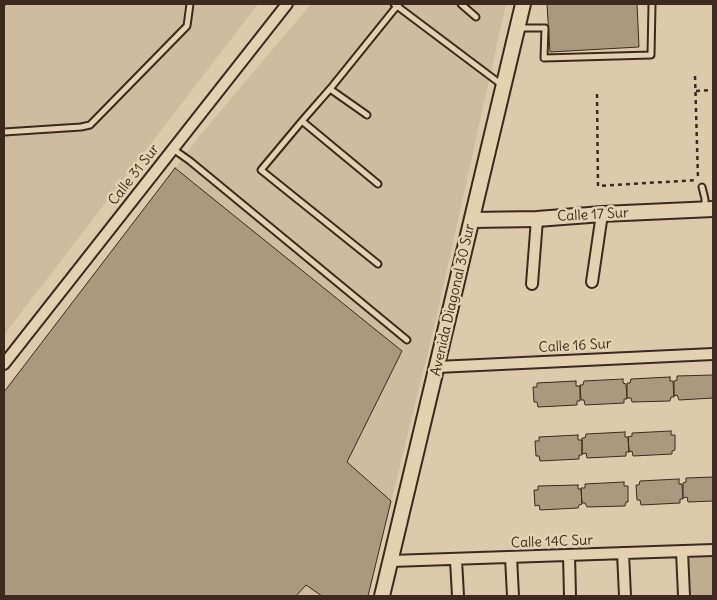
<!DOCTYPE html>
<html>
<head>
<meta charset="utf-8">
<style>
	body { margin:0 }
	#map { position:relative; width:717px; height:600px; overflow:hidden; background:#decaaa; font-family:Delius,sans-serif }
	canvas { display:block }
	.frame { position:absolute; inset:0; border:5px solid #3b2a1e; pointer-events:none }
</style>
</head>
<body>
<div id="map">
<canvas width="717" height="600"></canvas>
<div class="frame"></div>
</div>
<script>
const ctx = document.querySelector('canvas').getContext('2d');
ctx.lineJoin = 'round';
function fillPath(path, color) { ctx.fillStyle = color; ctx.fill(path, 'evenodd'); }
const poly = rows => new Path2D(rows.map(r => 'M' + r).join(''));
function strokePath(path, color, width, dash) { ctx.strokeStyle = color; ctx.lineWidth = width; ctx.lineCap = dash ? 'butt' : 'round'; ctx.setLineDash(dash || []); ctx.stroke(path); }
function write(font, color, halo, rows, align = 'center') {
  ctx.font = font + ' Delius,sans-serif'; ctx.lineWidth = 5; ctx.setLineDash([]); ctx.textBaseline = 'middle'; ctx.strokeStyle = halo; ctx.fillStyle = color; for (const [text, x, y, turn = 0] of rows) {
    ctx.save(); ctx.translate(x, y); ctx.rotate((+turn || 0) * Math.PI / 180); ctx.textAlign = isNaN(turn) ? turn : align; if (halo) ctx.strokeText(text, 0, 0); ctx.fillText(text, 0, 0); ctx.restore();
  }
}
const built = poly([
	[4,4,258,4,4,335],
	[311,4,506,4,437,315,368,596,4,596,4,392,201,134]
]);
const green = poly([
	[713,550,713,596,684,596,682,551]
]);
const building = poly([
	[547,4,637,4,639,47,550,52,547,4],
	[175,168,402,351,347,462,391,501,368,596,322,596,306,585,296,596,4,596,4,392,175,168],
	[713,375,713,398,679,400,677,395,674,396,674,381,677,380,677,376,713,375],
	[670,377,670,381,673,381,674,397,671,397,670,401,632,402,631,398,627,398,627,383,630,383,631,379,670,377],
	[623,379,623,383,626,384,627,399,624,399,624,403,585,405,584,400,581,400,580,385,583,385,584,381,623,379],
	[576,381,576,386,580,386,580,401,577,401,577,405,538,407,537,402,534,402,533,387,537,387,537,383,576,381],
	[671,431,671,435,675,435,675,450,672,451,672,454,633,456,632,451,629,452,628,437,632,436,632,433,671,431],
	[625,432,625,437,628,437,629,452,626,452,626,456,587,458,586,453,582,454,582,438,585,438,586,434,625,432],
	[578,435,578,440,582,440,582,455,579,455,579,459,540,461,539,456,536,456,535,441,539,441,539,437,578,435],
	[713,477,713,501,688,502,687,497,683,498,683,483,686,482,686,478,713,477],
	[679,479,679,484,682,484,683,499,680,499,680,503,641,505,640,500,637,500,636,485,639,485,640,481,679,479],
	[624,482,624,486,628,486,628,502,626,502,625,506,587,507,585,503,582,503,581,488,585,488,585,484,624,482],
	[578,485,578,489,581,489,582,504,579,505,578,508,540,510,539,505,535,506,534,490,538,490,538,486,578,485]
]);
const path = poly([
	[4,5,5,4],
	[695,76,698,179],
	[696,91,713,90],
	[597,94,598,186,697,180]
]);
const lane = poly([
	[399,4,397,6,502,85],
	[461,4,476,17],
	[518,28,545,28,544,58,651,55,652,5],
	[330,89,367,115],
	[302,121,378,184],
	[4,132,81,127,90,125,187,26,190,4],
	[173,149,190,161,407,340],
	[702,187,705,199,705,209],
	[378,264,261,170,302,121,330,89,397,6,394,4]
]);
const street = poly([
	[592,282,602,214],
	[532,284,537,219],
	[4,364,287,4],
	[437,367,713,354],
	[682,551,684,596],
	[623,553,625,596],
	[569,555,570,596],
	[511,557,513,596],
	[456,560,458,596],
	[391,561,713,550]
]);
const secondary = poly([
	[472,220,537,219,602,214,713,209],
	[382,596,523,4]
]);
const streetNames = [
	["Calle 31 Sur",134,175,-52],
	["Calle 17 Sur",593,215,-3],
	["Avenida Diagonal 30 Sur",453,300,-77],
	["Calle 16 Sur",575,346,-3],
	["Calle 14C Sur",552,542,-2]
];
fillPath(built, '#cfbb9d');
fillPath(green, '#c0ad90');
fillPath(building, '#ab997f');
strokePath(building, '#3b2a1e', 1);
strokePath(lane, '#3b2a1e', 9);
strokePath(street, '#3b2a1e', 14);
strokePath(secondary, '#3b2a1e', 18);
strokePath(path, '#3b2a1e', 2.5, [4, 4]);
strokePath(lane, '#e5d1b0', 5);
strokePath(street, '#e5d1b0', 10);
strokePath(secondary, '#e5d1b0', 14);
write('14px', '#3b2a1e', '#e5d1b0', streetNames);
</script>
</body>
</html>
